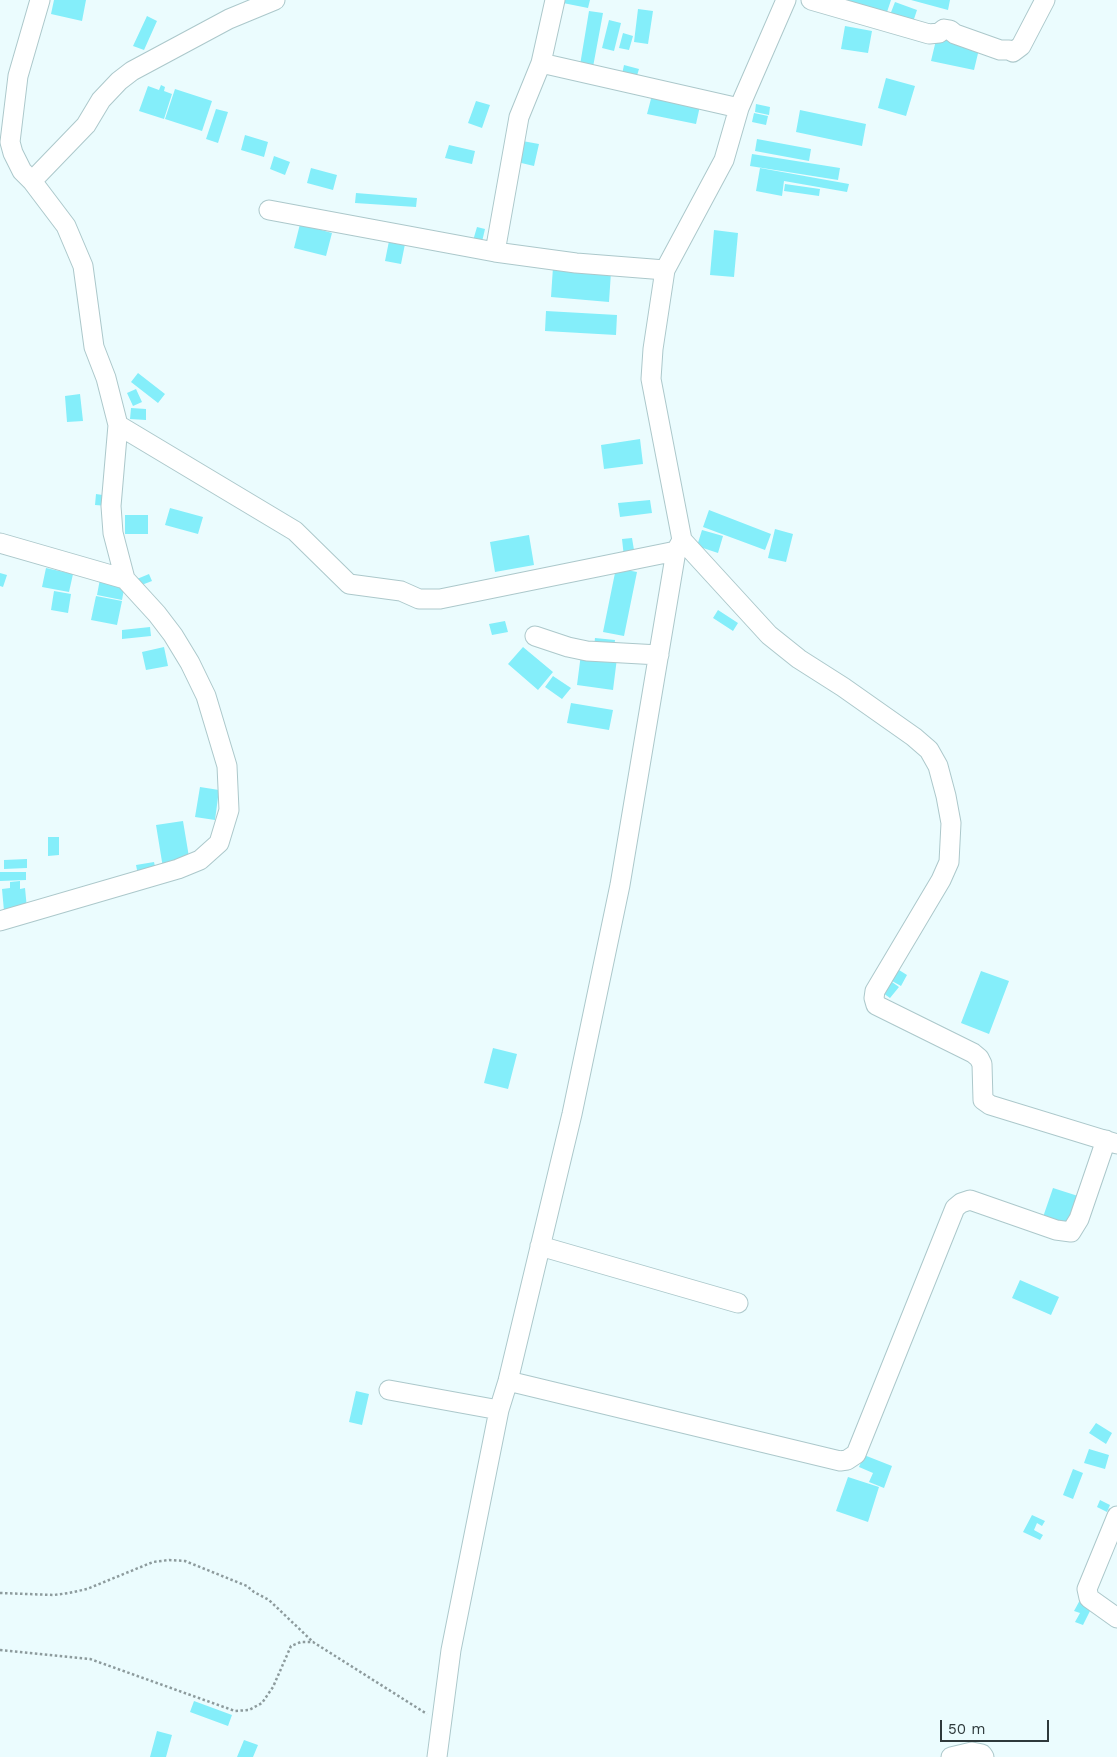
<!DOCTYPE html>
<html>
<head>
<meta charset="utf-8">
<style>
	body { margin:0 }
	#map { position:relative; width:1117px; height:1757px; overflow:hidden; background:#ebfcfe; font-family:"Work Sans",sans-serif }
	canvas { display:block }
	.scale { position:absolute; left:940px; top:1720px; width:109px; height:22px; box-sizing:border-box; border:2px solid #2e393b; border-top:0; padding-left:6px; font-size:15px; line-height:18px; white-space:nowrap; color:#2e393b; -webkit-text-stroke:4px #ebfcfe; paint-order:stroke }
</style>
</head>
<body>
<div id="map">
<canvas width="1117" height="1757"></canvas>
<div class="scale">50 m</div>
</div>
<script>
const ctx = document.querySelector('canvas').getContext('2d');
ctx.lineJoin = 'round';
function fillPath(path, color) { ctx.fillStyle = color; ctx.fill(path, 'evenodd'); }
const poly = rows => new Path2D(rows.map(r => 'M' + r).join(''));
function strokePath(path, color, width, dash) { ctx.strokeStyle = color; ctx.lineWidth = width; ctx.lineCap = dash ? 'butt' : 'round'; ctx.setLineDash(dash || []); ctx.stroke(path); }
const building = poly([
	[54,0,86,0,82,21,51,14],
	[559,0,590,0,588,8,558,2],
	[827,0,891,0,885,18],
	[911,0,950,0,948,10],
	[895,2,917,10,911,28,888,20],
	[638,9,653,11,648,44,634,42],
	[589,11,603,13,593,67,580,65],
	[147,16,157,21,144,50,133,46],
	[609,20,621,23,614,51,602,48],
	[845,26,872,31,868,53,841,49],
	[623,33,633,36,629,50,619,48],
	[937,36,980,45,974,70,931,61],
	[624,65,639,69,635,82,621,79],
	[886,78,915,86,906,116,878,108],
	[161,85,165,87,164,91,172,94,164,119,139,111,148,86,159,90],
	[175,89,212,101,202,131,165,119],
	[652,95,700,106,696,124,647,114],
	[476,101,490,105,482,128,468,123],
	[756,104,770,107,769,115,755,112],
	[216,109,228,112,218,143,206,139],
	[800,110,866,124,862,146,796,132],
	[754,113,768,116,766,125,752,122],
	[245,135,268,142,264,157,241,150],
	[757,139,811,149,809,161,755,151],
	[517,140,539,144,534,166,513,161],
	[449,145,475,151,472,164,445,158],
	[752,154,840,168,838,180,750,166],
	[274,156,290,162,285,175,270,169],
	[311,168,337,175,333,190,307,183],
	[760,168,849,184,847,192,784,181,782,196,756,191],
	[785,184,820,189,819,196,784,191],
	[356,193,417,198,416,207,355,203],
	[300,224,332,233,326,256,294,248],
	[477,227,485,229,481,246,472,244],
	[714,230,738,233,734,277,710,275],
	[390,236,406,239,401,264,385,261],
	[553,267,611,272,609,302,551,297],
	[546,311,617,315,616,335,545,331],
	[138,373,165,394,158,403,131,382],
	[136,389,142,402,133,406,127,393],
	[80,394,83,421,67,422,65,396],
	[131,408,146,409,146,420,130,419],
	[640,439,643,464,604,469,601,445],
	[96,494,109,496,108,506,95,505],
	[650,500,652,513,620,517,618,503],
	[170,508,203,517,198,534,165,525],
	[709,510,771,534,765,550,703,527],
	[125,515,148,515,148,534,125,534],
	[775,529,793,534,786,562,768,558],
	[702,530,723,536,718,553,697,546],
	[529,535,534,565,495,572,490,542],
	[632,538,635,556,624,557,622,539],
	[46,568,73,574,69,592,42,587],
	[616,568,637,572,624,636,603,632],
	[0,573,7,575,3,587,0,586],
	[149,574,152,581,139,586,137,579],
	[100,579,125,584,122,600,97,595],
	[54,591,71,594,68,613,51,610],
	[96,596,122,601,117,625,91,620],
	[718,610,738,623,733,631,713,618],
	[505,621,508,632,492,635,489,624],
	[150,627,151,636,122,639,122,630],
	[595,638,615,640,614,649,594,647],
	[164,647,168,666,146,670,142,652],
	[523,647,553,672,538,690,508,664],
	[581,654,617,658,613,690,577,685],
	[553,676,571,688,562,699,545,687],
	[571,703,613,710,609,730,567,723],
	[200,787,219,790,215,820,195,817],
	[183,821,190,863,163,868,156,825],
	[48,837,59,837,59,855,48,856],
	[27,859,27,868,4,869,4,860],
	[154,862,156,871,138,875,136,865],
	[0,872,26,872,26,880,0,881],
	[20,881,20,889,25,888,27,909,4,911,2,889,10,888,10,882],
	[899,970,907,975,901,986,892,981],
	[981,971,1009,981,989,1034,961,1023],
	[892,982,899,987,890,998,883,993],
	[493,1048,517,1054,508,1089,484,1083],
	[1053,1188,1078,1196,1067,1229,1042,1220],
	[1020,1280,1059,1297,1051,1315,1012,1298],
	[356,1391,369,1394,362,1425,349,1422],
	[1096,1423,1112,1433,1106,1444,1089,1433],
	[1089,1449,1109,1455,1105,1469,1084,1463],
	[864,1455,892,1466,884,1488,869,1482,873,1473,859,1467],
	[1073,1469,1083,1473,1073,1499,1063,1495],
	[848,1477,879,1487,868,1522,836,1511],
	[1100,1500,1110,1505,1107,1512,1097,1507],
	[1032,1515,1045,1521,1042,1526,1037,1523,1034,1530,1043,1535,1040,1540,1023,1532],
	[1080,1600,1092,1607,1083,1625,1075,1622,1080,1613,1074,1611],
	[194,1701,232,1715,228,1726,190,1712],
	[157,1731,172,1735,166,1757,150,1757],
	[244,1740,258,1745,253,1757,237,1757]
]);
const path = poly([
	[0,1593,54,1595,69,1593,87,1589,153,1562,169,1560,185,1561,247,1586,254,1592,269,1600,312,1641],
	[0,1650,90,1659,235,1711,249,1710,262,1703,273,1687,291,1646,301,1642,313,1642,427,1714]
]);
const minor = poly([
	[811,0,929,34,939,33,944,29,950,30,955,34,1000,50,1009,50,1013,52,1021,46,1045,0],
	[541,63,739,108],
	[32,181,86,125,101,100,119,81,132,71,229,19,275,0],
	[269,210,495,252,576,263,665,270],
	[495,252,519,117,541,63,555,0],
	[118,425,295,531,349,584,401,591,419,599,440,599,676,551],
	[682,540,769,635,799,659,843,687,914,737,929,750,938,766,946,796,951,823,949,862,941,880,875,991,874,998,876,1005,973,1053,979,1058,982,1064,983,1100,990,1105,1117,1144],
	[0,543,125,579],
	[535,636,568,647,587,651,659,655],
	[0,921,178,869,200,860,219,843,229,810,227,766,206,696,190,663,173,635,157,614,125,579,113,533,111,506,118,425,106,378,94,347,83,266,66,226,32,181,22,171,13,153,10,142,18,76,40,0],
	[540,1246,738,1303],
	[508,1381,840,1461,847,1460,856,1454,955,1208,961,1203,970,1200,1056,1230,1071,1232,1079,1219,1106,1140],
	[389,1390,499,1410],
	[1117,1516,1087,1589,1089,1598,1117,1618],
	[437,1757,451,1650,499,1410,508,1381,572,1114,620,885,676,551,682,540,651,379,653,349,665,270,724,160,739,108,786,0],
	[951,1757,972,1752,982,1754,984,1757]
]);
fillPath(building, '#84eefa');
strokePath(minor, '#acc8cb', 21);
strokePath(path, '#8d9b9d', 2.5, [2.5, 2.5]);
strokePath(minor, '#fff', 19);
</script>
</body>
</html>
